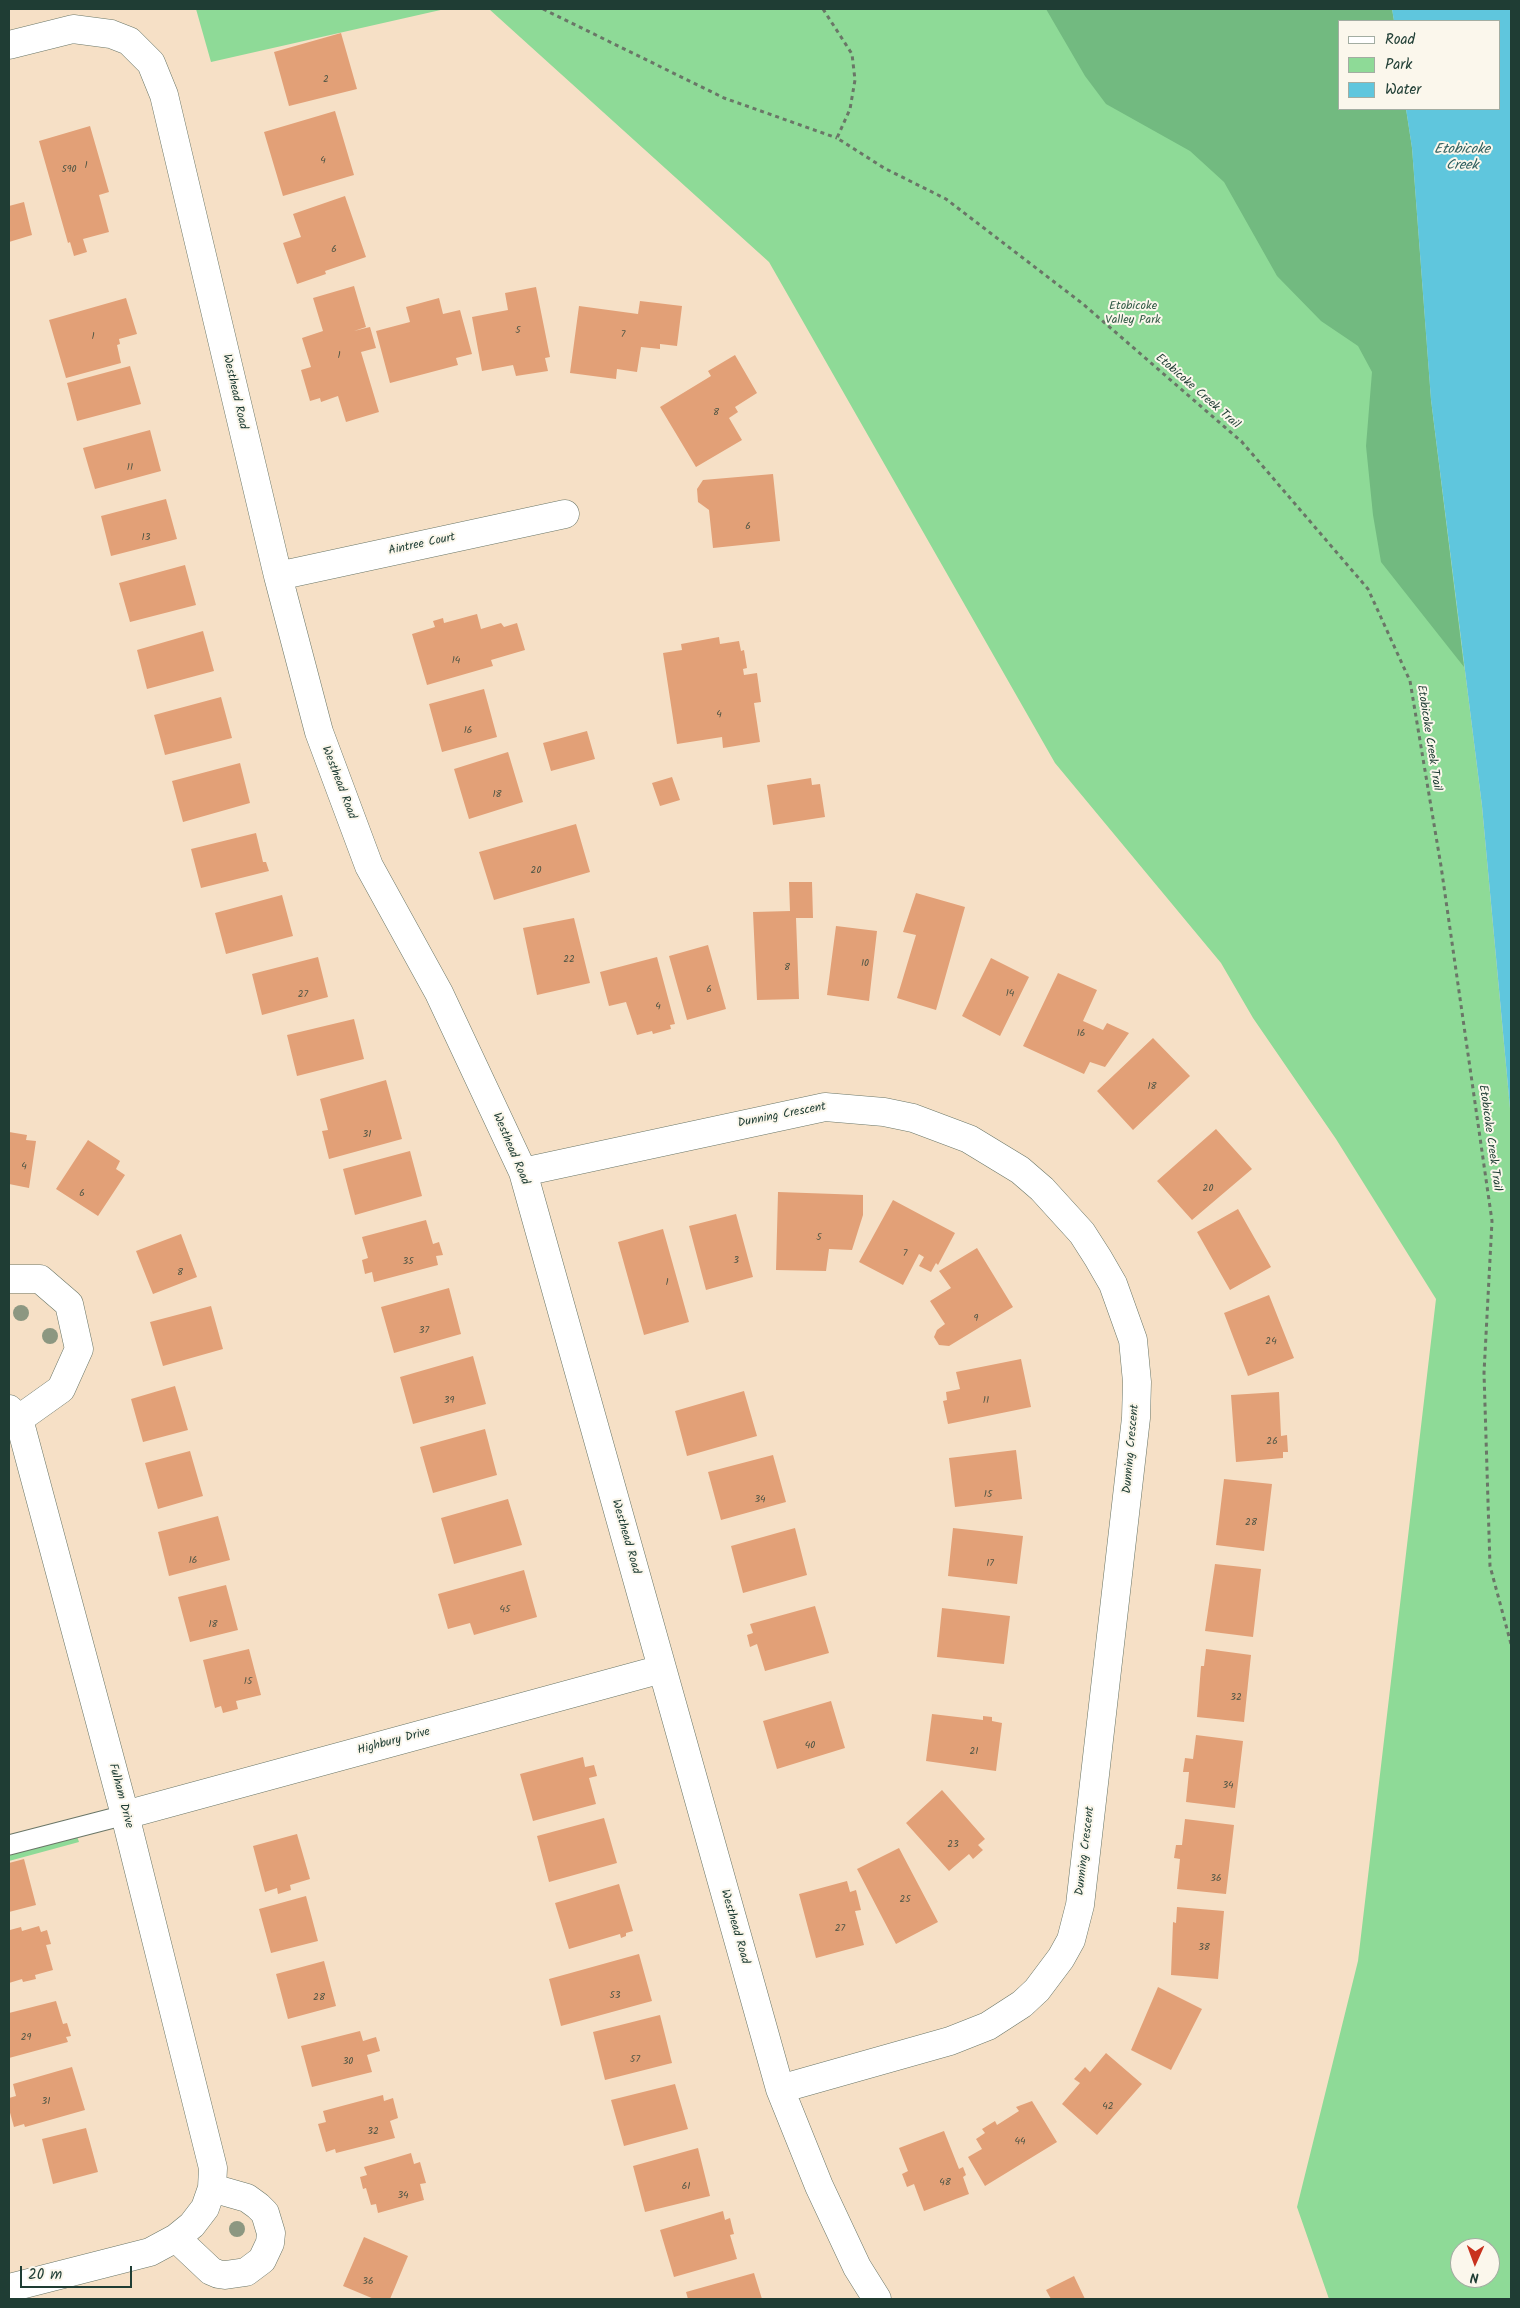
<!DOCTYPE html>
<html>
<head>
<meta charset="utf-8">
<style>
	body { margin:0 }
	#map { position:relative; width:1520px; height:2308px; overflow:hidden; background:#f6e0c6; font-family:Kalam,sans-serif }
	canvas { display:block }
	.frame { position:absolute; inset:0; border:10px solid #1f3d34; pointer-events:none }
	.legend { position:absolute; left:1338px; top:20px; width:162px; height:90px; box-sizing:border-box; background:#fbf7ec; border:1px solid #a3ada2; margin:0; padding:6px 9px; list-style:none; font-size:15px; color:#1f3d34 }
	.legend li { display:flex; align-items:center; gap:10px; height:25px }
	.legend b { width:25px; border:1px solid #a3ada2 }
	.north { position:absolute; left:1450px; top:2238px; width:50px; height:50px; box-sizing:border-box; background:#fbf7ec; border:1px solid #a3ada2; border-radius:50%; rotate:182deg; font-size:14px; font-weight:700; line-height:20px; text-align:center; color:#1f3d34 }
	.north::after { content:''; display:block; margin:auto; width:18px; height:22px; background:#c8321e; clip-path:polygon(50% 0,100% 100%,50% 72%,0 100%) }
	.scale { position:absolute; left:20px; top:2266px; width:112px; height:22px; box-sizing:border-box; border:2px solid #1f3d34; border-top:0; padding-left:6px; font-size:15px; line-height:18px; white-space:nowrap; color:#1f3d34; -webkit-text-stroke:4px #fbf7ec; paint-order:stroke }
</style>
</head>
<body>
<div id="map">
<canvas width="1520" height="2308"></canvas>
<div class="frame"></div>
<ul class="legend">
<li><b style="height:6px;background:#fff"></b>Road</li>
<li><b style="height:14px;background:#8eda97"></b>Park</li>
<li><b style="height:14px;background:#5fc6dd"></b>Water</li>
</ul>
<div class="north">N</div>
<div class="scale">20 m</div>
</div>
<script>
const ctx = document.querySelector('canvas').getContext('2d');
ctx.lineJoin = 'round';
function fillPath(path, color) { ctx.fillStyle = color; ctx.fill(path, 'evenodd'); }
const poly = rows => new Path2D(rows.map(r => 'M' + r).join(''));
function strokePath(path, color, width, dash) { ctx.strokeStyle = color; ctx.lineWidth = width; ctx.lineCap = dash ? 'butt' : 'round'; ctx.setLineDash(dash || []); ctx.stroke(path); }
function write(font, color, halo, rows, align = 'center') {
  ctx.font = font + ' Kalam,sans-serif'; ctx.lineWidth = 4; ctx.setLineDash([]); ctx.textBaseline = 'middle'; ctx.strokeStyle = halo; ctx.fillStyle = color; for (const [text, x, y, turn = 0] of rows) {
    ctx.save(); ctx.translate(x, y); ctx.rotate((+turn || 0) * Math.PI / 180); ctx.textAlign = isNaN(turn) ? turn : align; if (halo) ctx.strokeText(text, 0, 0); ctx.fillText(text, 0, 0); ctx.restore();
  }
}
const green = poly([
	[196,9,445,9,211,62],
	[489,9,1392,9,1394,21,1339,21,1339,109,1406,109,1412,148,1431,400,1482,806,1511,1119,1511,2299,1329,2299,1297,2207,1358,1961,1436,1299,1336,1139,1253,1018,1221,963,1055,763,769,262],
	[1460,2248,1490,2248,1490,2278,1460,2278],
	[71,1819,79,1842,9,1861,9,1836]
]);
const forest = poly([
	[1046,9,1392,9,1394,21,1339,21,1339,109,1406,109,1412,148,1431,400,1464,667,1381,562,1373,515,1366,446,1372,372,1358,346,1321,321,1277,276,1224,182,1190,151,1106,104,1085,76]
]);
const water = poly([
	[1392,9,1511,9,1511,1119,1482,806,1431,400,1412,148,1406,109,1499,109,1499,21,1394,21]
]);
const building = poly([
	[341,33,357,89,289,106,274,52],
	[335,111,354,175,283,196,264,132],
	[90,126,109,192,99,195,109,232,83,239,87,252,74,256,70,242,68,243,39,141],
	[345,196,366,257,325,271,326,274,297,284,283,243,301,237,293,214],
	[24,202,32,235,9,242,9,206],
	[354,286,366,327,354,331,370,327,376,348,361,352,379,412,346,422,338,396,321,402,320,398,310,401,301,370,311,367,302,338,323,331,313,298],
	[536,287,550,357,545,358,548,371,516,376,513,365,482,371,472,317,508,310,505,293],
	[126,298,137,334,119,339,120,344,117,345,121,363,66,378,49,320],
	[439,298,443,314,460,310,472,354,456,358,458,365,390,383,376,331,410,322,406,307],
	[640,301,682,306,677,346,660,344,660,349,641,347,637,372,617,369,616,379,570,373,579,306,638,314],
	[735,355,757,393,735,407,738,412,729,418,742,440,696,467,660,407,711,376,708,371],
	[130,366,141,404,77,421,67,383],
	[150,430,161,471,95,489,83,448],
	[773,474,780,541,713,548,709,510,698,502,697,489,703,480],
	[166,499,177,539,111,556,101,516],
	[185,565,196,605,130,622,119,583],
	[477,614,481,629,501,623,504,627,517,623,525,650,491,660,493,666,427,685,412,634,435,627,433,621,443,618,444,623],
	[203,631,214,671,147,689,137,650],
	[719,637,720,644,739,641,741,651,744,650,747,668,743,669,744,675,757,673,761,702,754,703,760,742,723,748,722,737,677,744,663,653,682,650,681,644],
	[484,689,497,737,442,752,429,704],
	[221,697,232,738,165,755,154,715],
	[587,731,595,759,551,771,543,743],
	[508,752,523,802,469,819,454,769],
	[240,763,250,803,183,822,172,781],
	[672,777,680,800,660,806,652,783],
	[811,778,812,785,820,784,825,817,773,825,767,785],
	[576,824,590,872,494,900,479,852],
	[256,833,263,862,266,862,269,871,201,888,191,849],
	[789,882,812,882,813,918,796,918,799,999,757,1000,753,912,790,911],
	[916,893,965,907,936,1010,897,998,916,935,903,932],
	[282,895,293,936,226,954,215,913],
	[574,918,590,983,537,995,523,928],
	[836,926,877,931,869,1001,827,995],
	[708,945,726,1009,687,1020,669,956],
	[318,957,328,997,262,1015,252,974],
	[657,957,675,1024,670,1025,671,1029,653,1034,652,1031,637,1035,626,1002,609,1006,600,972],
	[991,958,1029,977,1000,1036,962,1016],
	[1058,973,1097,990,1083,1021,1103,1030,1107,1023,1129,1033,1105,1067,1090,1062,1084,1074,1023,1046],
	[354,1019,364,1059,297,1076,287,1035],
	[1153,1038,1190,1076,1133,1130,1097,1091],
	[386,1080,402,1139,329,1159,322,1131,328,1130,320,1099],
	[1216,1129,1252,1169,1192,1220,1157,1181],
	[9,1132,27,1135,26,1140,36,1141,29,1188,9,1184],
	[88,1140,120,1161,116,1169,125,1175,98,1216,56,1189],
	[410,1151,422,1196,355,1215,343,1169],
	[778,1192,863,1195,863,1215,852,1250,829,1249,826,1271,776,1270],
	[893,1200,955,1233,938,1265,936,1263,931,1272,919,1266,924,1257,919,1254,903,1285,859,1262],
	[1238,1209,1271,1267,1230,1290,1197,1232],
	[736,1214,753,1277,706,1290,689,1226],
	[426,1220,433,1244,439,1242,443,1255,436,1256,438,1265,374,1282,372,1272,365,1274,362,1260,368,1258,362,1237],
	[663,1229,689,1322,644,1335,618,1242],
	[181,1234,197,1277,153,1294,136,1251],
	[977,1248,1013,1307,949,1346,939,1345,934,1337,937,1330,945,1324,930,1301,951,1288,939,1271],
	[449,1288,461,1334,394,1353,381,1307],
	[1269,1295,1294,1358,1248,1376,1224,1313],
	[211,1306,223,1349,163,1366,150,1322],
	[473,1356,486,1404,413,1424,400,1377],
	[1021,1359,1031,1407,948,1424,943,1401,947,1400,946,1392,960,1389,956,1372],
	[175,1386,188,1430,143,1442,131,1399],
	[744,1391,757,1436,687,1456,675,1411],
	[1279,1392,1281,1436,1287,1435,1288,1452,1283,1452,1283,1458,1236,1462,1231,1395],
	[485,1429,497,1475,433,1493,420,1447],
	[1016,1450,1022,1499,955,1507,949,1458],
	[190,1451,203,1496,158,1509,145,1463],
	[773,1455,786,1502,721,1520,708,1472],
	[1224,1479,1272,1484,1264,1551,1216,1545],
	[508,1499,522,1545,454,1564,441,1518],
	[218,1516,230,1560,169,1576,158,1532],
	[795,1528,807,1575,743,1593,731,1546],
	[953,1528,1023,1536,1017,1584,948,1576],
	[1215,1564,1261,1569,1253,1637,1205,1631],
	[524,1570,537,1617,474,1635,470,1623,448,1629,438,1594],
	[226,1585,238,1630,190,1642,178,1597],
	[815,1606,829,1653,765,1671,757,1644,750,1647,747,1635,753,1633,750,1624],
	[942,1608,1010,1616,1004,1664,937,1657],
	[249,1649,261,1695,236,1701,238,1709,223,1713,221,1706,215,1708,203,1660],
	[1206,1649,1251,1655,1244,1722,1197,1717,1201,1666,1204,1666],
	[831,1701,845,1748,777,1769,763,1721],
	[932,1714,983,1720,983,1716,992,1717,992,1721,1002,1723,996,1771,926,1761],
	[1196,1735,1243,1741,1235,1808,1186,1802,1189,1772,1183,1772,1185,1758,1193,1759],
	[583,1757,585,1767,594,1765,597,1776,589,1778,596,1804,533,1821,520,1774],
	[942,1790,985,1839,978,1845,983,1850,973,1859,969,1854,949,1871,906,1823],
	[604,1818,617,1863,549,1882,537,1836],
	[1185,1819,1234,1825,1226,1894,1177,1889,1180,1859,1174,1858,1176,1845,1182,1845],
	[297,1834,310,1879,290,1885,291,1890,278,1894,277,1888,265,1892,253,1846],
	[899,1848,938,1922,896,1944,857,1869],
	[24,1859,36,1905,9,1912,9,1863],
	[847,1881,850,1892,856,1890,861,1910,855,1911,864,1945,816,1958,799,1894],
	[619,1884,633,1931,626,1933,626,1936,621,1938,620,1934,569,1949,555,1903],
	[306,1896,318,1941,271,1953,259,1909],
	[1177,1907,1224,1911,1218,1979,1171,1975,1173,1922,1176,1923],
	[39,1926,41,1932,47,1930,51,1944,46,1945,53,1970,35,1975,36,1979,23,1982,22,1979,9,1983,10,1930,21,1927,22,1931],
	[639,1954,652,2001,561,2026,549,1979],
	[324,1961,336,2006,288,2019,276,1974],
	[1158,1987,1202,2009,1171,2070,1131,2050],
	[56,2001,63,2024,67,2023,71,2036,66,2037,68,2042,9,2058,9,2013],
	[660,2015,672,2063,605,2080,593,2032],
	[360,2031,363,2041,376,2037,380,2051,367,2055,372,2072,312,2087,301,2046],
	[1106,2053,1142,2084,1097,2135,1062,2104,1080,2083,1074,2079,1085,2067,1090,2072],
	[72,2067,85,2110,25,2127,24,2124,14,2127,9,2109,9,2098,16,2096,13,2084],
	[675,2084,688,2129,624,2146,611,2100],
	[383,2095,384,2101,393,2098,398,2118,390,2121,395,2138,336,2153,335,2149,326,2152,318,2124,326,2122,323,2111],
	[1032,2101,1057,2142,985,2186,968,2157,982,2149,976,2139,985,2133,982,2129,995,2121,997,2125,1019,2111,1016,2107],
	[86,2128,98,2172,53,2184,42,2139],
	[944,2131,959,2169,963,2167,966,2175,963,2177,969,2194,924,2211,914,2184,907,2187,902,2174,908,2171,899,2148],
	[698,2148,710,2196,645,2212,633,2166],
	[411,2153,414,2164,420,2162,426,2183,420,2184,424,2200,378,2213,376,2204,371,2205,366,2188,363,2189,360,2177,367,2175,364,2167],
	[723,2211,725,2220,730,2218,734,2234,730,2235,737,2259,674,2277,660,2230],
	[364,2237,408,2256,390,2299,374,2299,343,2286],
	[754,2273,762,2299,688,2299,686,2292],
	[1074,2276,1085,2299,1051,2299,1046,2290]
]);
const path = poly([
	[543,9,724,98,837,138],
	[823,9,852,54,855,80,850,109,837,138,884,168,946,199,1083,304,1242,442,1368,589,1410,681,1441,866,1492,1221,1484,1373,1490,1566,1511,1644]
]);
const lane = poly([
	[9,1845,125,1815]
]);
const street = poly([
	[9,45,73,29,111,34,129,41,151,63,164,95,278,576,319,732,369,866,439,993,523,1172,780,2089,819,2186,857,2267,877,2299],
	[278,576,565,514],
	[523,1172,825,1107,884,1112,913,1118,969,1139,1020,1170,1042,1189,1082,1233,1098,1258,1113,1284,1133,1340,1137,1382,1136,1418,1080,1905,1071,1940,1061,1958,1037,1990,1022,2004,988,2026,950,2041,780,2089],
	[9,1279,40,1279,69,1304,79,1349,61,1389,19,1419],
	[9,1409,19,1419,125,1815,213,2168,212,2188,205,2208,192,2225,176,2238,150,2252,9,2288],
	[125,1815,662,1669],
	[176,2238,211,2271,218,2274,225,2275,246,2272,262,2260,270,2243,271,2233,265,2213,258,2206,247,2198,212,2188]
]);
const trees = [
	[21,1313],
	[50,1336],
	[237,2229]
];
const numberNames = [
	["2",326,80],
	["4",323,161],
	["1",86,166],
	["590",69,170],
	["6",334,250],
	["5",518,331],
	["7",623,335],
	["1",93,337],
	["1",339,356],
	["8",716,413],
	["11",130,468],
	["6",748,527],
	["13",146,538],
	["14",456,661],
	["4",719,715],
	["16",468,731],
	["18",497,795],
	["20",536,871],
	["22",569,960],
	["10",865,964],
	["8",787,968],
	["6",709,990],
	["14",1010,994],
	["27",303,995],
	["4",658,1007],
	["16",1081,1034],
	["18",1152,1087],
	["31",367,1135],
	["4",24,1167],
	["20",1208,1189],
	["6",82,1194],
	["5",819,1238],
	["7",905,1254],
	["3",736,1261],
	["35",408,1262],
	["8",180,1273],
	["1",667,1283],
	["9",976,1319],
	["37",424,1331],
	["24",1271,1342],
	["39",449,1401],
	["11",986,1401],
	["26",1272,1442],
	["15",988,1495],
	["34",760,1500],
	["28",1251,1523],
	["16",193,1561],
	["17",990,1564],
	["45",505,1610],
	["18",213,1625],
	["15",248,1682],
	["32",1236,1698],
	["40",810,1746],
	["21",974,1752],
	["34",1228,1786],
	["23",953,1845],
	["36",1216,1879],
	["25",905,1900],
	["27",840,1929],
	["38",1204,1948],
	["53",615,1996],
	["28",319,1998],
	["29",26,2038],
	["57",635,2060],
	["30",348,2062],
	["31",46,2102],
	["42",1108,2107],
	["32",373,2132],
	["44",1020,2142],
	["48",945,2183],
	["61",686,2187],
	["34",403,2196],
	["36",368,2282]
];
const parkNames = [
	["Etobicoke",1133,307],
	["Valley Park",1133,321]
];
const streetNames = [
	["Westhead Road",234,392,77],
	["Etobicoke Creek Trail",1197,392,41],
	["Aintree Court",422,545,-12],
	["Etobicoke Creek Trail",1428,738,81],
	["Westhead Road",338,783,69],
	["Dunning Crescent",782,1116,-11],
	["Etobicoke Creek Trail",1489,1138,82],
	["Westhead Road",510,1149,67],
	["Dunning Crescent",1132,1449,-85],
	["Westhead Road",625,1537,74],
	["Highbury Drive",394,1742,-15],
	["Fulham Drive",120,1796,75],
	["Dunning Crescent",1086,1851,-83],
	["Westhead Road",734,1927,74]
];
const waterNames = [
	["Etobicoke",1462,151],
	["Creek",1462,167]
];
fillPath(green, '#8eda97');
fillPath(forest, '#72ba80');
fillPath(water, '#5fc6dd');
fillPath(building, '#e2a077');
strokePath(lane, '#6a7667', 21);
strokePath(street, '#6a7667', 29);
strokePath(path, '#6a7667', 3, [4, 4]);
strokePath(lane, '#fff', 19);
strokePath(street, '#fff', 28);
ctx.fillStyle = '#8c9781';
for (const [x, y] of trees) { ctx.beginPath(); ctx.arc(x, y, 8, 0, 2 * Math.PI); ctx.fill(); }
write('10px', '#505645', null, numberNames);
write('12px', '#355c48', '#fbf7ec', parkNames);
write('12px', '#1f3d34', '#fbf7ec', streetNames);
write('italic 14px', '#2f5f5e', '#fbf7ec', waterNames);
</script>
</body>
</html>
